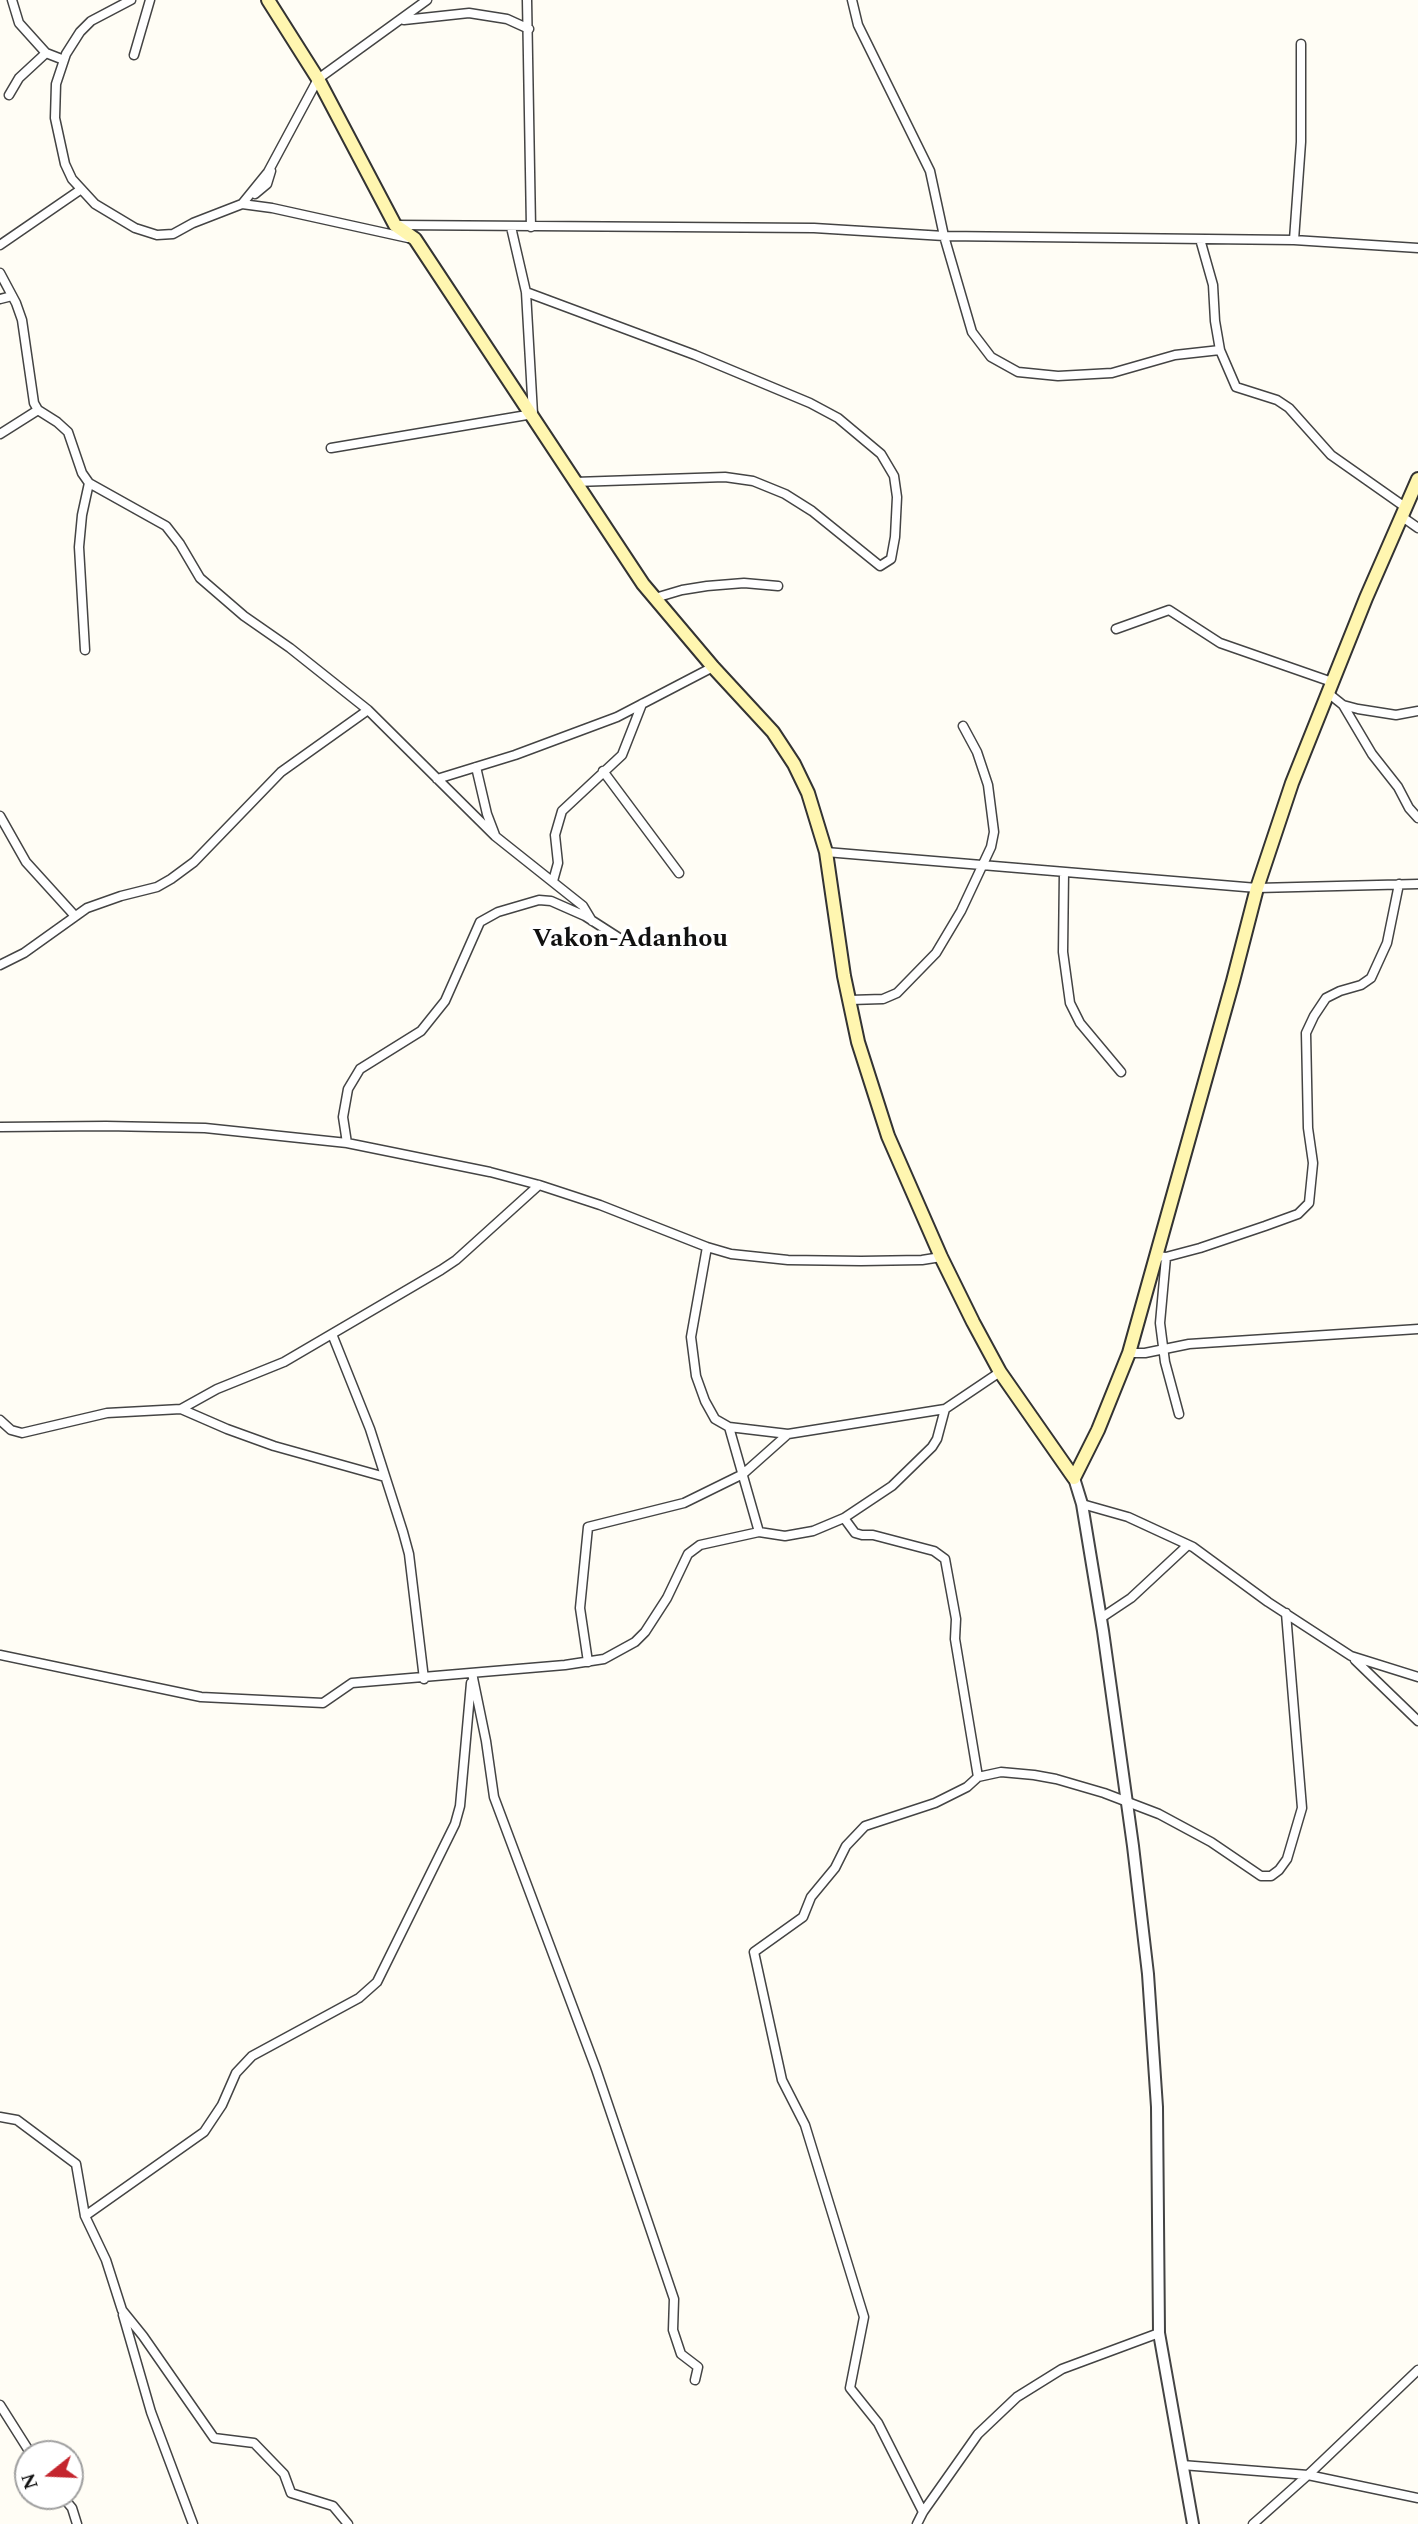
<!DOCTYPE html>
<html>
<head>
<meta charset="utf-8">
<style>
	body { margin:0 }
	#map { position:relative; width:1418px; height:2524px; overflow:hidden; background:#fffdf5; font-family:Spectral,serif }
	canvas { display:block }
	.north { position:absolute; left:14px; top:2440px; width:70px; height:70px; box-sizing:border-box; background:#fff; border:2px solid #a0a0a0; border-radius:50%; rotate:252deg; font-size:19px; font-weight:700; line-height:28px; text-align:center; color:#111 }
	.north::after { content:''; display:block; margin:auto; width:24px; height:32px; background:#c4262e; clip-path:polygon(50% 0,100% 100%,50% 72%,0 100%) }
</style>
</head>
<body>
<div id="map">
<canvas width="1418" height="2524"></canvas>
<div class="north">N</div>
</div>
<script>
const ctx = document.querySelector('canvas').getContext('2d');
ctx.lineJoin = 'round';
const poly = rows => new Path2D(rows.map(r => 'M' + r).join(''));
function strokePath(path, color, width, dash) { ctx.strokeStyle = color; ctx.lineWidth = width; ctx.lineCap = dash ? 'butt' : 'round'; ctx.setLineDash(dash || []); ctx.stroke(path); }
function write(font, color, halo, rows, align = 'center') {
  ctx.font = font + ' Spectral,serif'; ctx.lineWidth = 7; ctx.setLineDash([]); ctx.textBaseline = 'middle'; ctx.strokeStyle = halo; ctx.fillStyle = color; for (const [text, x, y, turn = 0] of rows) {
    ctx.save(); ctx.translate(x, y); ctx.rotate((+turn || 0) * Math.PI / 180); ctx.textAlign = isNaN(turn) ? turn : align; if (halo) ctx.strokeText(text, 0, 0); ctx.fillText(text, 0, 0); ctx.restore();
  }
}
const minor = poly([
	[12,0,19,23,46,53,64,60],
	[131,0,91,21,80,32,66,54,56,84,55,118,65,164,72,179,95,204,135,228,157,235,173,234,193,223,242,204,272,208,408,238],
	[527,0,531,227],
	[852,0,858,25,930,171,944,236,972,332,991,357,1018,372,1058,376,1112,373,1175,355,1220,350],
	[404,20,469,13,507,19,529,29],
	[134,55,150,0],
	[9,95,19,78,46,53],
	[255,194,267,184,271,171],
	[242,204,268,172,318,79,427,0],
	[396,225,814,228,944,236,1294,240,1418,248],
	[1200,239,1213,285,1215,321,1220,350,1236,387,1277,400,1289,408,1331,455,1405,507],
	[1294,240,1301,142,1301,44],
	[0,245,80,190],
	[0,273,16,303,22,320,34,403,38,410,57,422,68,432,82,473,89,483,166,526,180,544,200,578,244,616,290,648,368,710,495,836,583,906,592,921],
	[526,292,695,355,810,403,838,418,881,454,894,476,897,497,895,537,891,559,880,566,812,511,785,494,753,481,725,477,575,482],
	[0,299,12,296],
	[0,434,38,410],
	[331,448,533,414,526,292,511,227],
	[1401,516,1418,528],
	[655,598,682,590,707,586,744,583,778,586],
	[1116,629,1169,610,1220,643,1332,682],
	[85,650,79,547,82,515,89,483],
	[1328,693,1343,705,1358,709,1396,715,1418,711],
	[1343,705,1372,754,1398,787,1409,808,1418,818],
	[476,767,487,814,495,835],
	[603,771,679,873],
	[437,779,515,755,617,717,713,667],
	[0,816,26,862,75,916],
	[826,852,1257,888,1418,884],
	[1064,872,1063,952,1070,1003,1080,1023,1121,1072],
	[553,881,558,863,555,835,562,811,622,755,642,704],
	[0,965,24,953,87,908,121,896,157,887,171,879,194,862,281,772,368,710],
	[850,1000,883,999,897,993,936,953,961,911,991,847,994,832,988,785,977,752,963,726],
	[0,1127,106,1126,205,1128,347,1143,490,1172,539,1185,600,1205,707,1247,731,1254,788,1260,861,1261,922,1260,941,1257],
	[347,1143,343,1117,348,1089,360,1069,421,1031,445,1001,480,922,498,912,539,900,551,901,585,916,627,943],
	[707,1247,691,1337,696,1376,705,1401,715,1419,729,1427,788,1434],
	[1157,1256,1166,1257,1200,1248,1265,1226,1298,1214,1309,1203,1313,1163,1308,1128,1306,1033,1314,1016,1326,998,1340,991,1361,985,1371,978,1387,943,1399,884],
	[1166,1257,1160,1323,1165,1362,1179,1414],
	[332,1334,370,1429,403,1532,409,1554,424,1679],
	[1129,1353,1145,1353,1189,1344,1418,1329],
	[181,1409,227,1429,274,1446,385,1477],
	[0,1420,11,1430,22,1433,107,1413,181,1409,217,1389,284,1362,441,1270,456,1260,539,1185],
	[729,1427,759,1532],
	[1082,1504,1128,1517,1193,1547,1268,1602,1351,1656,1418,1677],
	[844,1518,855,1533,862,1535,873,1535,934,1551,945,1559,956,1619,955,1639,978,1777,967,1787,935,1803,865,1826,846,1846,835,1868,811,1897,803,1917,754,1952,782,2080,805,2125,864,2317,850,2388,878,2423,923,2512],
	[1101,1618,1131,1598,1188,1545],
	[0,1655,201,1697,323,1703,352,1683,565,1665,604,1659,635,1642,645,1632,667,1598,688,1554,700,1545,759,1532,785,1536,813,1531,844,1518,892,1486,932,1447,937,1439,945,1409,1000,1372],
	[1355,1660,1418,1721],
	[588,1662,580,1608,588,1527,684,1503,743,1474,788,1434,945,1409],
	[472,1673,486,1741,494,1797,596,2069,674,2299,673,2330,681,2354,698,2367,695,2380],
	[978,1777,1001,1772,1034,1775,1056,1779,1104,1793,1159,1814,1211,1842,1261,1876,1271,1876,1279,1870,1287,1859,1302,1808,1286,1613],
	[0,2117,17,2120,76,2164,85,2216,106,2260,122,2310,143,2336,214,2438,254,2443,284,2474,291,2493,333,2506,348,2524],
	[85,2216,204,2132,222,2105,236,2073,252,2056,359,1998,377,1982,455,1824,460,1806,471,1683],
	[123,2315,151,2412,193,2524],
	[0,2405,31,2454],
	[1182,2465,1308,2475,1418,2498],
	[62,2496,72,2508,77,2524],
	[917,2524,923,2512,978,2434,1017,2397,1062,2369,1159,2333],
	[1253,2524,1308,2475,1418,2370]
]);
const tertiary = poly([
	[1074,1478,1082,1504,1103,1631,1133,1846,1148,1974,1157,2107,1159,2333,1193,2524]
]);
const secondary = poly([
	[268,0,318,79,395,225,415,239,643,584,713,667,773,732,794,764,808,793,826,852,844,976,858,1042,888,1136,941,1257,973,1322,1000,1372,1074,1478,1098,1430,1129,1353,1233,981,1257,888,1292,783,1366,598,1418,479]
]);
const quarterNames = [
	["Vakon-Adanhou",630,941]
];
strokePath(minor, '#444', 11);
strokePath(tertiary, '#444', 14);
strokePath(secondary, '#333', 16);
strokePath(minor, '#fff', 8);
strokePath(tertiary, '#fff', 10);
strokePath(secondary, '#fff6b0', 12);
write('bold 26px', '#111', '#fff', quarterNames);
</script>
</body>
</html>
